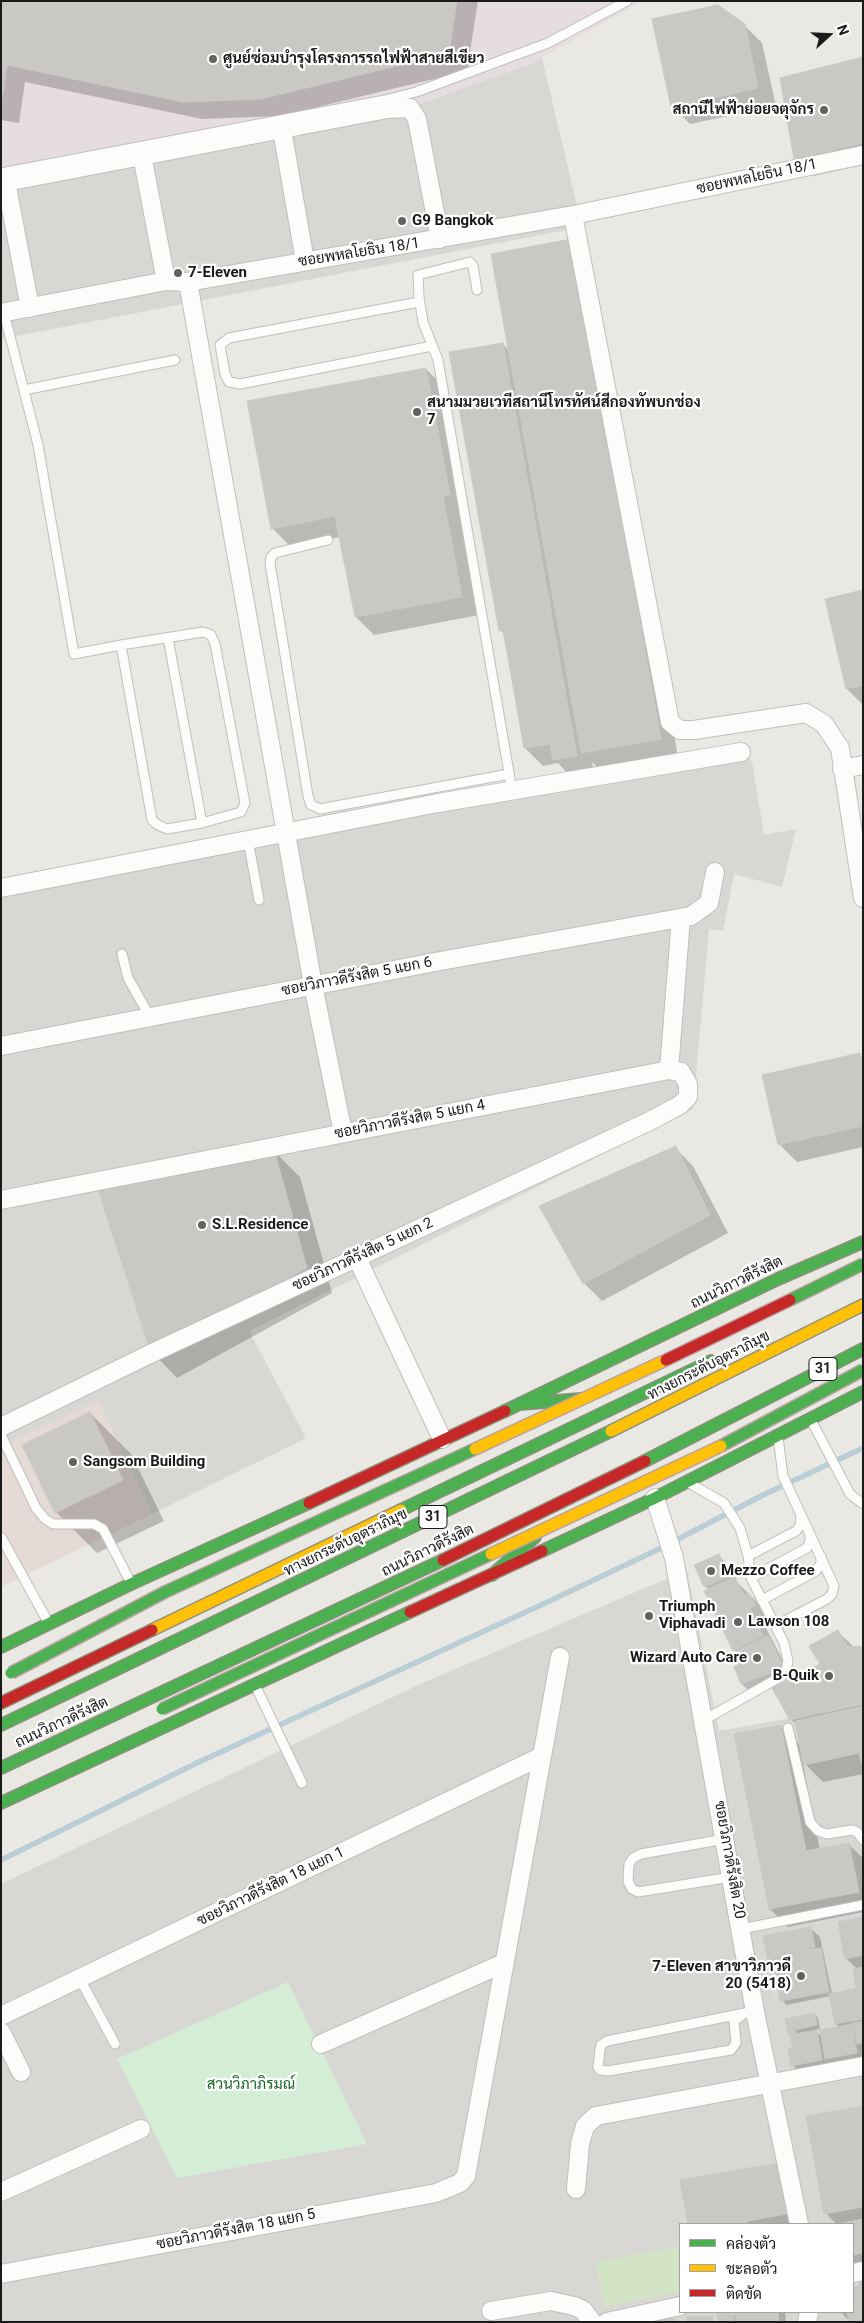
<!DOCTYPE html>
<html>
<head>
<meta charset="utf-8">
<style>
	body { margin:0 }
	#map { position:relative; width:864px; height:2323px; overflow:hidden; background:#e9e8e3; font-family:Roboto,Sarabun,sans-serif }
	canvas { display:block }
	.frame { position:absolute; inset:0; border:2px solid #1a1a1a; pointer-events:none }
	.legend { position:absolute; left:679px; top:2223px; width:175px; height:90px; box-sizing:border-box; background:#fff; border:1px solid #a3a3a3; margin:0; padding:6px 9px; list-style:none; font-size:15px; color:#1a1a1a }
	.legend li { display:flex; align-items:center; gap:10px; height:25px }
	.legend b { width:25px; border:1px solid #a3a3a3 }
	.north { position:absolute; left:804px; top:10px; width:50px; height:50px; -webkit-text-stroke:4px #fff; paint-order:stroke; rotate:70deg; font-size:14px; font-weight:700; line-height:20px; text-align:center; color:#1a1a1a }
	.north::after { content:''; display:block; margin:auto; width:18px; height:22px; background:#1a1a1a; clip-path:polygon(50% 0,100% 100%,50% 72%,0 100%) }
</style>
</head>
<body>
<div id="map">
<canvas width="864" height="2323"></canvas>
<div class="frame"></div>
<ul class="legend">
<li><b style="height:6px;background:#4caf50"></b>คล่องตัว</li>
<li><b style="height:6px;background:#ffc107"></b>ชะลอตัว</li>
<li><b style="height:6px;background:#c62828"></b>ติดขัด</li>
</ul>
<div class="north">N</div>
</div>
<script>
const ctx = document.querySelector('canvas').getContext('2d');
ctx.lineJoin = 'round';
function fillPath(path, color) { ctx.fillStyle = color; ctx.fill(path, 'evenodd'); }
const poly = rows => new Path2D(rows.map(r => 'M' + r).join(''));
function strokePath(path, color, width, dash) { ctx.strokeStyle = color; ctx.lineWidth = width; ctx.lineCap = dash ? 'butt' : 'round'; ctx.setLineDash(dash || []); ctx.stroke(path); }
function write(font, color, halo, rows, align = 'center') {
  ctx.font = font + ' Roboto,Sarabun,sans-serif'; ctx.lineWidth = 4.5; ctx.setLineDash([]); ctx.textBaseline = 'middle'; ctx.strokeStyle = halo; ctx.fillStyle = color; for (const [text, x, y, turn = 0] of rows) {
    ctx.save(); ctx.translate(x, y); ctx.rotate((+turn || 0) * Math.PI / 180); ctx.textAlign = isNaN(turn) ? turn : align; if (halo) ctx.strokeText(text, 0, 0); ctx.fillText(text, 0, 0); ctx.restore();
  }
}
const residential = poly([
	[542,58,582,227,1,339,1,190,529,65],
	[745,744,753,767,764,835,796,829,782,887,734,874,723,931,709,929,693,1109,249,1331,306,1438,152,1514,98,1401,1,1447,1,883,306,821],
	[687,1570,719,1731,863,1705,863,2322,1,2322,1,1884,418,1685],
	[680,2224,853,2224,853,2312,680,2312]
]);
const commercial = poly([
	[98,1401,152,1514,1,1587,1,1447]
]);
const industrial = poly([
	[1,1,642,1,529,65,386,116,1,190]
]);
const grass = poly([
	[680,2246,680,2292,604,2307,596,2262]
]);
const park = poly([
	[288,1982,367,2144,177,2178,117,2059]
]);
const parking = poly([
	[773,1960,780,2001,775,2002,768,1961]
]);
const shadow = poly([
	[1,1,478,1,467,71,280,116,202,119,25,82,19,123,1,120],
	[744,25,762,43,776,106,690,124,672,106],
	[863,58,863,165,813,176,795,158],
	[588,259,678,757,601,771,592,762,594,774,572,778,558,763,543,766,525,748,505,635,500,630,503,344,510,352],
	[426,369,444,387,467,513,460,514,479,615,374,635,356,617,341,537,290,546,272,528],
	[863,592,863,705,847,689],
	[859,1054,863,1058,863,1147,797,1162,779,1144],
	[675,1148,693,1166,728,1233,602,1301,584,1283],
	[274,1151,300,1177,332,1293,177,1378,152,1352],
	[90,1413,131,1454,164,1521,97,1553,56,1512],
	[719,1556,728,1565,734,1579,763,1608,768,1620,763,1622,790,1674,786,1679,751,1693,742,1684,735,1667,741,1665,736,1652,709,1590,705,1586],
	[838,1632,855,1648,863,1648,863,1774,823,1782,805,1764,797,1725,791,1719],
	[781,1726,799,1744,820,1850,848,1844,863,1858,863,1912,788,1927,770,1909],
	[863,1918,863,2062,836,2068,829,2062,831,2069,801,2074,792,2065,794,2050,792,2037,789,2034,814,2014,818,2018,820,2029,815,2030,823,2038,840,2027,836,2024,831,1996,786,2005,782,2000,775,1966,769,1960,810,1928,820,1937,832,1994,858,1989,857,1969,846,1958],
	[863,2107,863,2269,853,2272,853,2224,836,2224,826,2213],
	[778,2164,803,2224,689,2224,681,2181],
	[863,2283,863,2322,850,2322,841,2312,853,2312,853,2288,861,2287],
	[736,2312,785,2312,786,2322,719,2322,733,2314,737,2317]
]);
const stream = poly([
	[1,1860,201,1761,539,1606,657,1550,763,1495,863,1448]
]);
const building = poly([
	[1,1,457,1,449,53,261,99,183,102,7,65,1,106,1,1],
	[718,5,745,24,758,88,671,107,652,19,718,5],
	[863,57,863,143,794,159,780,78,863,57],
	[571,239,661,739,581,753,491,254,571,239],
	[503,343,577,756,553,760,550,744,524,748,503,630,499,631,449,352,503,343],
	[426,368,450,495,443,496,462,597,355,617,335,516,271,529,247,401,426,368],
	[863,590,863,685,846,689,825,599,863,590],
	[860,1053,863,1067,863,1126,778,1145,762,1075,860,1053],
	[676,1146,710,1215,583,1284,539,1206,676,1146],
	[274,1150,307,1268,151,1353,96,1183,274,1150],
	[90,1412,123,1480,55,1513,22,1445,90,1412],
	[719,1554,728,1576,704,1587,694,1565,719,1554],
	[735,1577,744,1596,749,1593,755,1606,750,1608,763,1636,733,1651,704,1591,735,1577],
	[838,1630,847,1646,863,1647,863,1704,790,1720,772,1688,820,1664,809,1646,838,1630],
	[768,1636,782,1664,777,1670,741,1684,734,1667,739,1664,733,1653,768,1636],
	[863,1706,863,1769,859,1753,804,1765,795,1721,863,1706],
	[781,1725,806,1851,849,1843,859,1892,769,1909,734,1734,781,1725],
	[863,1917,863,1955,845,1959,838,1922,863,1917],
	[811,1927,815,1947,805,1949,801,1954,768,1960,763,1936,811,1927],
	[821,1948,829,1992,780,2001,773,1960,802,1955,805,1950,821,1948],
	[863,1967,863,2019,835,2024,829,1994,856,1988,853,1969,863,1967],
	[815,2013,817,2025,795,2030,796,2033,788,2035,785,2019,815,2013],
	[863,2021,863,2043,857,2044,853,2023,863,2021],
	[852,2024,857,2053,825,2059,820,2030,852,2024],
	[817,2030,822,2060,791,2066,788,2049,793,2049,790,2035,817,2030],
	[863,2106,863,2207,824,2214,806,2116,863,2106],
	[778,2163,787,2214,747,2221,748,2224,688,2224,680,2180,778,2163],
	[863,2219,863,2253,853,2255,853,2224,838,2224,863,2219],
	[863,2281,863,2322,862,2320,849,2322,847,2312,853,2312,853,2287,860,2286,859,2282,863,2281],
	[733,2312,734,2322,718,2322,717,2314,733,2312],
	[735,2312,778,2312,779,2322,736,2322,735,2312],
	[713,2316,713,2322,687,2322,687,2317,713,2316],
	[670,2318,682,2322,655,2322,656,2321,670,2318]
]);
const lane = poly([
	[1,173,385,100,416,92,548,43,627,1],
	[477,290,473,266,470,262,418,275,419,297,423,322,438,360,512,790],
	[419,302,229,338,220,345,225,374,229,382,240,384,432,346],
	[4,313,38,445,74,654,121,645,203,632,211,635,215,644,245,803,241,812,202,823,167,829,158,825,152,820,121,645],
	[24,390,175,360],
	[328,540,275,553,271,557,270,563,308,796,311,805,320,809,509,774],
	[168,638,202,823],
	[248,840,259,900],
	[122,954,128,978,150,1017],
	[811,1420,850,1494,863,1504],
	[1,1435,36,1508,45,1519,53,1524,94,1524,103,1529,131,1583],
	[689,1483,724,1503,740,1528,748,1556,751,1578,784,1643,788,1661,786,1671,782,1676,704,1720],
	[1,1537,48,1622],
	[748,1556,796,1531,800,1526,801,1516],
	[751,1578,807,1548,810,1541,810,1534],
	[762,1600,816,1571,821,1563,821,1556],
	[775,1626,827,1599,832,1594,834,1586,783,1476,778,1437],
	[255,1685,302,1783],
	[788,1728,810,1822,818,1831,827,1834,852,1830,857,1832,863,1840],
	[725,1839,641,1854,633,1858,629,1864,628,1881,632,1889,638,1892,731,1877],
	[741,1929,863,1905],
	[80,1979,115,2044],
	[745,2013,734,2021,736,2043,731,2050,608,2071,600,2070,598,2067,600,2049,601,2045,607,2041,745,2013]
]);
const street = poly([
	[282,130,305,261],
	[142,155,166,281],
	[6,182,30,308],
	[1,183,387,109,410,108,417,119,440,239],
	[573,215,670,722,680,730,694,730,806,713,824,724,840,748,863,898],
	[188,282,313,985,343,1133],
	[1,313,166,281,188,282,573,215,863,155],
	[842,769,863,765],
	[1,888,438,803,741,752],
	[1,1046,435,962,691,916,709,903,715,872],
	[1,1200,669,1070,681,918],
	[357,1258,442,1439],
	[1,1427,150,1354,650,1121,680,1105,688,1097,688,1084,681,1072,669,1070],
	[655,1498,674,1558,755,2012,799,2224],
	[1,2016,540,1757],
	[1,2032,21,2072],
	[321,2044,504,1963],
	[576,2189,580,2144,585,2126,596,2116,863,2066],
	[1,2192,141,2129],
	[853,2273,863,2271],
	[1,2274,436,2193,460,2183,466,2176,560,1657],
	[491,2311,551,2301,574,2306,583,2310,592,2322],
	[607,2322,680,2306],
	[807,2322,809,2312]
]);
const fast = poly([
	[520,1404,581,1399],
	[505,1411,778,1279,863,1242],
	[645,1461,863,1349],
	[401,1510,711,1361],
	[542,1551,655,1498,863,1392],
	[492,1575,535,1537],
	[1,1647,131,1584,309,1503],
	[1,1725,611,1431],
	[1,1768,443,1560],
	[1,1803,410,1612]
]);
const slow = poly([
	[611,1431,863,1305],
	[152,1630,401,1510]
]);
const jam = poly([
	[309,1503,505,1411],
	[443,1560,645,1461],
	[410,1612,542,1551],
	[1,1703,152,1630]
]);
const fastBridge = poly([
	[790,1300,863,1264],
	[721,1446,863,1370],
	[11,1673,165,1592,475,1449],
	[162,1709,491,1554]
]);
const slowBridge = poly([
	[475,1449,666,1360],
	[491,1554,721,1446]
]);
const jamBridge = poly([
	[666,1360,790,1300]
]);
const markers = [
	[213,59,5,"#626260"],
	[824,110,5,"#626260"],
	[402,221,5,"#626260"],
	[178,273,5,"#626260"],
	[417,412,5,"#626260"],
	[202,1225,5,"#626260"],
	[73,1462,5,"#626260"],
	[711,1571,5,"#626260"],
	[649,1616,5,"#626260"],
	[738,1622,5,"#626260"],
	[757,1658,5,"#626260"],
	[829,1676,5,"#626260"],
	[801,1976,5,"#626260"]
];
const shields = [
	[823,1369,28],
	[433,1517,28]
];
const shieldNames = [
	["31",823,1369],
	["31",433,1517]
];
const poiNames = [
	["ศูนย์ซ่อมบำรุงโครงการรถไฟฟ้าสายสีเขียว",223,59],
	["สถานีไฟฟ้าย่อยจตุจักร",814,110,"right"],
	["G9 Bangkok",412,221],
	["7-Eleven",188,273],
	["สนามมวยเวทีสถานีโทรทัศน์สีกองทัพบกช่อง",427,403],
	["7",427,420],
	["S.L.Residence",212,1225],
	["Sangsom Building",83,1462],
	["Mezzo Coffee",721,1571],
	["Triumph",659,1607],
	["Viphavadi",659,1624],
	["Lawson 108",748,1622],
	["Wizard Auto Care",747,1658,"right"],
	["B-Quik",819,1676,"right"],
	["7-Eleven สาขาวิภาวดี",791,1967,"right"],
	["20 (5418)",791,1984,"right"]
];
const streetNames = [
	["ซอยพหลโยธิน 18/1",757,177,-12],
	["ซอยพหลโยธิน 18/1",359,253,-9],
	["ซอยวิภาวดีรังสิต 5 แยก 6",357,977,-11],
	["ซอยวิภาวดีรังสิต 5 แยก 4",410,1120,-11],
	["ซอยวิภาวดีรังสิต 5 แยก 2",363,1255,-25],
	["ถนนวิภาวดีรังสิต",737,1283,-26],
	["ทางยกระดับอุตราภิมุข",709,1366,-27],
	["ทางยกระดับอุตราภิมุข",346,1543,-26],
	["ถนนวิภาวดีรังสิต",428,1551,-26],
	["ถนนวิภาวดีรังสิต",62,1723,-25],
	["ซอยวิภาวดีรังสิต 20",729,1860,80],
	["ซอยวิภาวดีรังสิต 18 แยก 1",271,1887,-26],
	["ซอยวิภาวดีรังสิต 18 แยก 5",236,2230,-11]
];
const parkNames = [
	["สวนวิภาภิรมณ์",251,2085]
];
fillPath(residential, '#d8d7d4');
fillPath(commercial, '#e6dad6');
fillPath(industrial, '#e6dde0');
fillPath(grass, '#d2e4c5');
fillPath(park, '#d4edd6');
fillPath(parking, '#dbdad8');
fillPath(shadow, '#0003');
strokePath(stream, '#baced8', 5.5);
fillPath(building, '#c9c8c4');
strokePath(building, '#cbc9c5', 1);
strokePath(lane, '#c0bfbd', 11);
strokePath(street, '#c0bfbd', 20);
strokePath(fast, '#8d907e', 14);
strokePath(slow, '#8d907e', 14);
strokePath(jam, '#8d907e', 14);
strokePath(lane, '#fcfcfb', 9);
strokePath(street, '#fcfcfb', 18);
strokePath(fast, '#4caf50', 11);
strokePath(slow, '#ffc107', 11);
strokePath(jam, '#c62828', 11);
strokePath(fastBridge, '#ba9fa3', 14, []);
strokePath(slowBridge, '#ba9fa3', 14, []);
strokePath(jamBridge, '#ba9fa3', 14, []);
strokePath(fastBridge, '#4caf50', 11);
strokePath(slowBridge, '#ffc107', 11);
strokePath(jamBridge, '#c62828', 11);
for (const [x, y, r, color] of markers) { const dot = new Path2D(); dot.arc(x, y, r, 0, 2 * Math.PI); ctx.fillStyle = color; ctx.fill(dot); strokePath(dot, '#fff', 2); }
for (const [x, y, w] of shields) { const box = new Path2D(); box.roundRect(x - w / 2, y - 11.5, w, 23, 4); ctx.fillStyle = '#fff'; ctx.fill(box); strokePath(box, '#1a1a1a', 1); }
write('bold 14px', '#1a1a1a', null, shieldNames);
write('bold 15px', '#1a1a1a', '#fff', poiNames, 'left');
write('15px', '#1a1a1a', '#fff', streetNames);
write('15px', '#186929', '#fff', parkNames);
</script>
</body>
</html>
